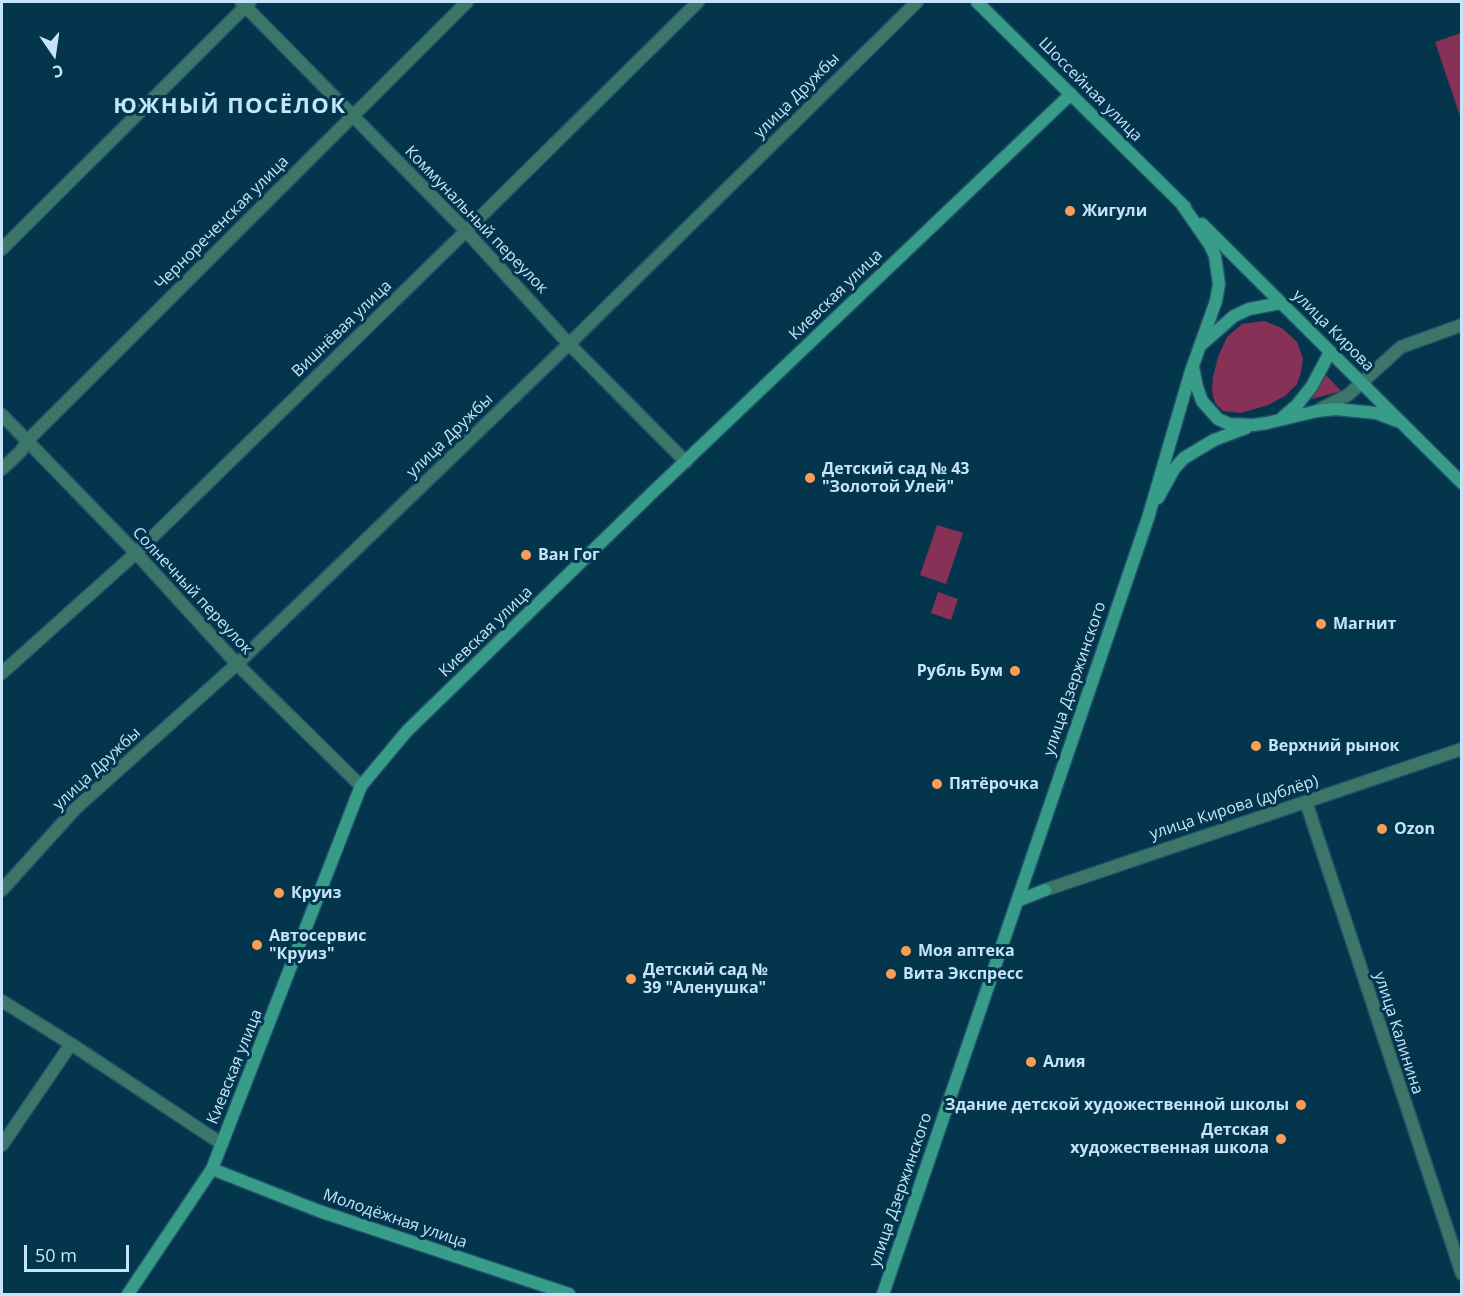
<!DOCTYPE html>
<html>
<head>
<meta charset="utf-8">
<style>
	body { margin:0 }
	#map { position:relative; width:1463px; height:1296px; overflow:hidden; background:#03354d; font-family:"Open Sans",sans-serif }
	canvas { display:block }
	.frame { position:absolute; inset:0; border:3px solid #c5e4f9; pointer-events:none }
	.north { position:absolute; left:24px; top:24px; width:60px; height:60px; -webkit-text-stroke:4px #03354d; paint-order:stroke; rotate:167deg; font-size:16px; font-weight:700; line-height:24px; text-align:center; color:#c5e4f9 }
	.north::after { content:''; display:block; margin:auto; width:21px; height:27px; background:#c5e4f9; clip-path:polygon(50% 0,100% 100%,50% 72%,0 100%) }
	.scale { position:absolute; left:24px; top:1245px; width:105px; height:27px; box-sizing:border-box; border:3px solid #c5e4f9; border-top:0; padding-left:8px; font-size:18px; line-height:21px; white-space:nowrap; color:#c5e4f9; -webkit-text-stroke:4px #03354d; paint-order:stroke }
</style>
</head>
<body>
<div id="map">
<canvas width="1463" height="1296"></canvas>
<div class="frame"></div>
<div class="north">С</div>
<div class="scale">50 m</div>
</div>
<script>
const ctx = document.querySelector('canvas').getContext('2d');
ctx.lineJoin = 'round';
function fillPath(path, color) { ctx.fillStyle = color; ctx.fill(path, 'evenodd'); }
const poly = rows => new Path2D(rows.map(r => 'M' + r).join(''));
function strokePath(path, color, width, dash) { ctx.strokeStyle = color; ctx.lineWidth = width; ctx.lineCap = dash ? 'butt' : 'round'; ctx.setLineDash(dash || []); ctx.stroke(path); }
function write(font, color, halo, rows, align = 'center') {
  ctx.font = font + ' "Open Sans",sans-serif'; ctx.lineWidth = 6; ctx.setLineDash([]); ctx.textBaseline = 'middle'; ctx.strokeStyle = halo; ctx.fillStyle = color; for (const [text, x, y, turn = 0] of rows) {
    ctx.save(); ctx.translate(x, y); ctx.rotate((+turn || 0) * Math.PI / 180); ctx.textAlign = isNaN(turn) ? turn : align; if (halo) ctx.strokeText(text, 0, 0); ctx.fillText(text, 0, 0); ctx.restore();
  }
}
const green = poly([
	[1461,33,1462,33,1461,119,1435,42],
	[1264,321,1282,328,1297,342,1303,358,1301,372,1297,384,1285,396,1268,405,1241,413,1223,411,1215,403,1212,391,1213,377,1218,357,1227,337,1242,324],
	[1325,374,1341,391,1308,400],
	[937,525,963,533,946,584,920,575],
	[938,592,958,599,951,620,931,613]
]);
const street = poly([
	[241,2,466,231,569,344,686,462],
	[2,249,250,2],
	[1320,409,1348,395,1401,347,1462,325],
	[2,415,136,553,237,664,361,786],
	[2,469,21,451,27,441,467,2],
	[2,673,136,553,466,231,698,2],
	[1306,802,1462,1274],
	[2,890,76,808,237,664,569,344,917,2],
	[1045,890,1462,749],
	[2,1001,71,1044,222,1144],
	[2,1145,71,1044]
]);
const secondary = poly([
	[977,2,1185,207],
	[1202,224,1462,483],
	[1202,344,1234,316,1249,309,1281,303],
	[1193,367,1197,387,1202,401,1218,419,1229,424,1253,425,1267,423,1317,411,1336,409,1376,413,1397,421],
	[1283,417,1297,405,1312,386,1330,352],
	[1158,498,1174,469,1184,458,1214,440,1246,428],
	[1017,901,1045,890],
	[212,1169,319,1211,569,1294],
	[128,1294,212,1169,361,786,407,731,652,493,1071,94],
	[883,1294,1148,518,1191,371,1216,301,1219,284,1215,256,1210,245,1181,203]
]);
const markers = [
	[1070,211,6,"#fc9d53"],
	[810,478,6,"#fc9d53"],
	[526,555,6,"#fc9d53"],
	[1321,624,6,"#fc9d53"],
	[1015,671,6,"#fc9d53"],
	[1256,746,6,"#fc9d53"],
	[937,784,6,"#fc9d53"],
	[1382,829,6,"#fc9d53"],
	[279,893,6,"#fc9d53"],
	[257,945,6,"#fc9d53"],
	[906,951,6,"#fc9d53"],
	[891,974,6,"#fc9d53"],
	[631,979,6,"#fc9d53"],
	[1031,1062,6,"#fc9d53"],
	[1301,1105,6,"#fc9d53"],
	[1281,1139,6,"#fc9d53"]
];
const streetNames = [
	["Шоссейная улица",1090,90,45],
	["улица Дружбы",797,96,-45],
	["Коммунальный переулок",476,220,46],
	["Чернореченская улица",222,223,-45],
	["Киевская улица",836,295,-44],
	["Вишнёвая улица",342,329,-44],
	["улица Кирова",1333,331,45],
	["улица Дружбы",450,436,-44],
	["Солнечный переулок",192,591,47],
	["Киевская улица",486,632,-44],
	["улица Дзержинского",1075,679,-71],
	["улица Дружбы",97,769,-43],
	["улица Кирова (дублёр)",1234,808,-18],
	["улица Калинина",1398,1033,72],
	["Киевская улица",235,1067,-68],
	["улица Дзержинского",901,1190,-71],
	["Молодёжная улица",395,1219,19]
];
const poiNames = [
	["Жигули",1082,211],
	["Детский сад № 43",822,469],
	["\"Золотой Улей\"",822,487],
	["Ван Гог",538,555],
	["Магнит",1333,624],
	["Рубль Бум",1003,671,"right"],
	["Верхний рынок",1268,746],
	["Пятёрочка",949,784],
	["Ozon",1394,829],
	["Круиз",291,893],
	["Автосервис",269,936],
	["\"Круиз\"",269,954],
	["Моя аптека",918,951],
	["Детский сад №",643,970],
	["39 \"Аленушка\"",643,988],
	["Вита Экспресс",903,974],
	["Алия",1043,1062],
	["Здание детской художественной школы",1289,1105,"right"],
	["Детская",1269,1130,"right"],
	["художественная школа",1269,1148,"right"]
];
const districtNames = [
	["ЮЖНЫЙ ПОСЁЛОК",230,107]
];
fillPath(green, '#873156');
strokePath(street, '#225169', 15);
strokePath(secondary, '#225169', 15);
strokePath(street, '#3c7669', 12);
strokePath(secondary, '#379d88', 12);
for (const [x, y, r, color] of markers) { const dot = new Path2D(); dot.arc(x, y, r, 0, 2 * Math.PI); ctx.fillStyle = color; ctx.fill(dot); strokePath(dot, '#03354d', 2); }
write('16px', '#c5e4f9', '#03354d', streetNames);
write('bold 16px', '#c5e4f9', '#03354d', poiNames, 'left');
ctx.letterSpacing = '1.5px';
write('bold 22px', '#c5e5f9', '#03354d', districtNames);
ctx.letterSpacing = '0px';
</script>
</body>
</html>
